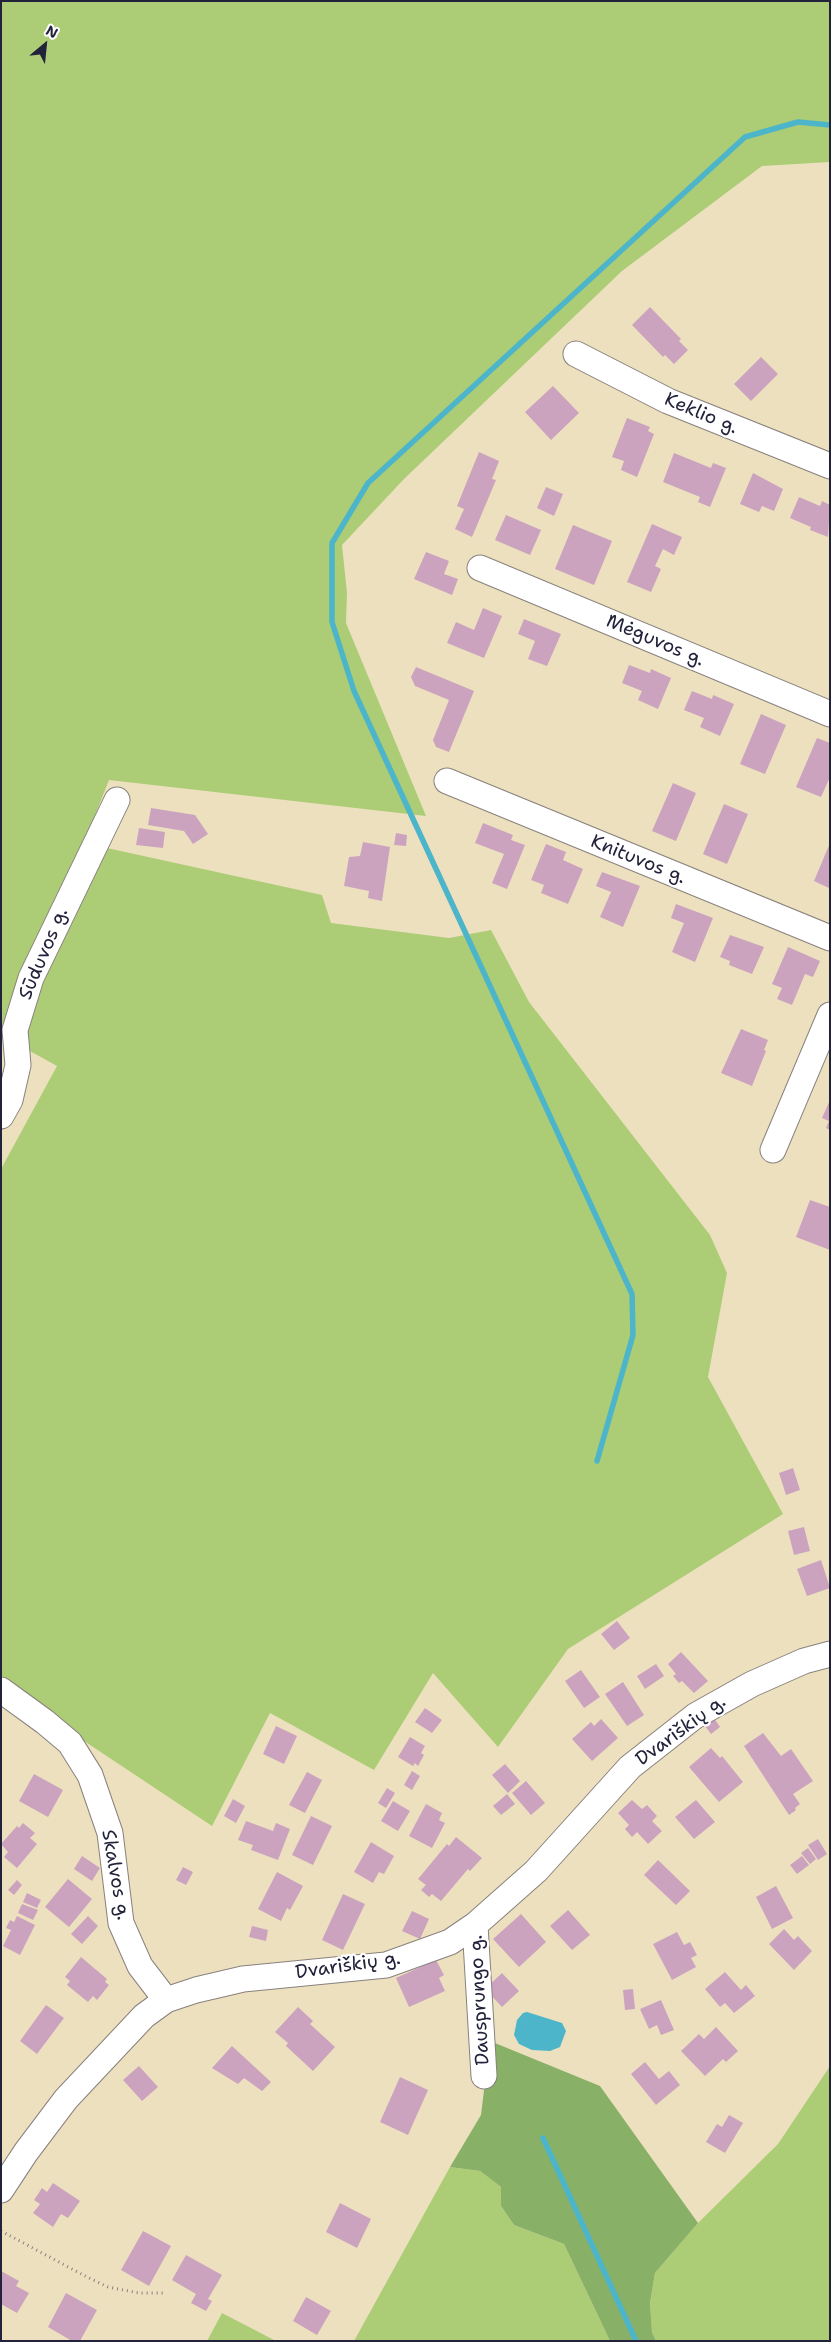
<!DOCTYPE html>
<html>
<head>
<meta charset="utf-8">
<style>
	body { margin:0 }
	#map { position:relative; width:831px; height:2342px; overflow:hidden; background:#ede0bf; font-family:"Shantell Sans",sans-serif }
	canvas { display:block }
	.frame { position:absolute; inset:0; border:2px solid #22223b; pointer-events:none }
	.north { position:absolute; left:20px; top:20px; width:50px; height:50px; -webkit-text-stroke:4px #fff; paint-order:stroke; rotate:28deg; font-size:14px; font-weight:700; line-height:20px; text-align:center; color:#22223b }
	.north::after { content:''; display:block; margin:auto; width:18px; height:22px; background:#22223b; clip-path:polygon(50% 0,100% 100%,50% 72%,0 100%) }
</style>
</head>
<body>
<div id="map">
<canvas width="831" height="2342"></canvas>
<div class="frame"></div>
<div class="north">N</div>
</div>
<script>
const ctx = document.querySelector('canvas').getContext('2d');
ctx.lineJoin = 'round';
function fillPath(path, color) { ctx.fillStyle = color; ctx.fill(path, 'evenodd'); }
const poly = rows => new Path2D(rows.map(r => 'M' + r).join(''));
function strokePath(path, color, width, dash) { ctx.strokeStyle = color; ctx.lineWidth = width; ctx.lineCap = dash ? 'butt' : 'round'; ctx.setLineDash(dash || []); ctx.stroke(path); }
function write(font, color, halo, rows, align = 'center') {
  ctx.font = font + ' "Shantell Sans",sans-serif'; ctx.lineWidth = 4.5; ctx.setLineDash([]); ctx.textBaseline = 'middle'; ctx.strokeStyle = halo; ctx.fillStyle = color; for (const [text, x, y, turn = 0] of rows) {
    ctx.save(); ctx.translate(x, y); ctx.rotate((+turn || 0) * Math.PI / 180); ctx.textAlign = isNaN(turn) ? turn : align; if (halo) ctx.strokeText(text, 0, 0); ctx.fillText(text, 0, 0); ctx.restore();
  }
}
const green = poly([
	[1,1,830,1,830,162,762,166,622,271,404,479,342,545,347,593,346,623,426,816,109,780,84,843,322,895,331,923,449,938,491,930,529,1002,710,1235,727,1273,708,1377,783,1514,568,1649,498,1747,433,1673,374,1770,270,1713,212,1826,69,1731,1,1681,1,1169,57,1066,1,1035],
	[830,2066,830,2341,656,2341,652,2332,650,2303,655,2273,698,2223,778,2144],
	[450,2167,480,2171,501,2187,501,2206,514,2225,564,2244,610,2341,354,2341],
	[222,2313,276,2341,207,2341]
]);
const forest = poly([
	[490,2041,600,2086,698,2223,655,2273,650,2303,652,2332,656,2341,610,2341,564,2244,514,2225,501,2206,501,2187,480,2171,450,2167,481,2115]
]);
const water = poly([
	[527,2012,562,2023,566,2031,560,2047,550,2051,532,2050,519,2044,514,2035,517,2020,523,2013]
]);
const stream = poly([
	[597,1461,633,1335,632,1294,354,691,332,622,332,543,368,483,745,137,798,122,830,125],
	[543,2138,636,2341]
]);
const building = poly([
	[650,307,681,339,679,341,688,350,674,364,665,355,663,357,632,325],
	[761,357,778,374,751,401,734,384],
	[553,386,579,413,551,440,525,412],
	[627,418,650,427,648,431,654,434,637,477,621,470,624,461,612,457],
	[479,452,499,461,492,479,496,480,472,537,455,529,464,509,457,506],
	[674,453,711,468,713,463,726,468,710,507,698,502,700,497,663,482],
	[753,473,783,489,774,511,762,506,759,512,740,504],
	[546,487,563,494,554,516,537,508],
	[799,497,820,506,822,501,830,505,828,537,810,530,811,527,790,518],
	[506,515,541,530,530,555,495,540],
	[652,524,682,537,674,555,663,549,655,566,661,569,651,592,627,582],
	[573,525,612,541,594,585,555,569],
	[426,552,449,561,444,574,458,579,452,595,414,579],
	[483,608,502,616,484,658,447,643,456,622,474,630],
	[524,619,561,634,547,666,528,659,535,641,518,634],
	[629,665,650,673,651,669,671,678,658,709,638,700,642,691,622,683],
	[416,667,474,691,449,752,436,747,433,740,449,700,415,686,411,677],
	[692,691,712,699,713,695,734,704,720,736,700,727,704,718,684,710],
	[761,714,786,725,765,774,740,764],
	[817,738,830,743,830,777,821,797,796,787],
	[673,783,696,793,676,841,652,831],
	[724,804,748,814,727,864,703,854],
	[151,808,195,815,208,834,193,844,184,831,148,825],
	[483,823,513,835,511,840,525,845,507,889,492,883,504,854,475,843],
	[139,828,165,832,163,848,136,845],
	[396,833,407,835,406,846,394,845],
	[363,842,390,847,382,901,368,898,369,891,344,886,349,857,360,856],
	[830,843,830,885,829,888,814,881],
	[546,844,566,852,563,860,583,869,568,904,541,893,544,885,531,880],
	[602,872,640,886,623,927,600,917,611,892,596,886],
	[676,904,713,918,695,962,672,952,684,923,671,918],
	[730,935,764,947,752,974,729,965,730,961,720,957],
	[788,947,820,961,813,977,805,974,792,1005,777,999,782,988,772,984],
	[741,1029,768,1040,764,1050,766,1051,752,1086,721,1073],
	[830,1100,830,1130,826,1128,829,1121,822,1118],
	[810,1200,830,1207,830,1250,796,1237],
	[793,1468,800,1490,786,1495,779,1473],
	[804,1527,810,1551,794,1555,788,1531],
	[821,1560,830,1588,807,1596,797,1569],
	[617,1621,630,1638,614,1650,601,1634],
	[681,1652,708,1681,694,1693,682,1681,679,1683,673,1676,676,1674,668,1664],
	[656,1664,664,1676,645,1689,637,1676],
	[581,1670,600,1697,584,1708,565,1681],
	[623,1682,644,1715,627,1726,605,1694],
	[425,1708,442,1720,432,1733,415,1722],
	[712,1715,720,1727,711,1734,702,1722],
	[601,1719,618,1738,592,1761,572,1739,591,1722,594,1726],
	[276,1726,297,1736,284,1764,263,1754],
	[763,1733,781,1756,791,1749,813,1781,793,1794,800,1804,795,1808,796,1810,789,1815,744,1746],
	[410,1737,425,1746,421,1753,424,1755,418,1766,415,1763,413,1766,398,1757],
	[711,1748,720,1758,722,1756,743,1782,719,1802,689,1767],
	[505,1764,520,1781,508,1793,492,1775],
	[412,1771,420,1776,412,1790,404,1785],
	[307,1772,322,1780,305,1813,289,1805],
	[34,1774,63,1790,48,1817,19,1801],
	[526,1781,545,1803,531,1815,512,1793],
	[387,1788,395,1793,386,1808,378,1803],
	[507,1794,515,1804,501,1815,493,1806],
	[233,1799,245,1806,236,1823,224,1816],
	[632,1800,642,1809,647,1805,657,1816,652,1821,662,1831,648,1844,637,1832,632,1837,625,1829,629,1825,618,1813],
	[696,1800,715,1822,694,1839,675,1817],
	[393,1801,410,1811,398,1831,381,1821],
	[426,1804,442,1813,439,1820,445,1823,432,1848,409,1836],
	[311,1816,332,1826,313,1865,292,1855],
	[246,1821,273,1831,276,1823,290,1829,278,1860,251,1850,253,1845,238,1840],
	[23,1823,35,1833,30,1838,37,1844,17,1868,4,1857,8,1852,1,1844,17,1826,19,1828],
	[456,1837,482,1858,470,1871,468,1869,441,1901,432,1894,429,1897,421,1890,426,1885,418,1879,447,1844,449,1846],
	[818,1839,827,1854,818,1860,808,1845],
	[371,1842,394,1856,384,1874,379,1872,373,1883,354,1872],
	[808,1848,816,1859,810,1864,801,1853],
	[82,1856,100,1868,92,1881,74,1869],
	[802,1856,809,1865,797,1874,790,1865],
	[658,1860,690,1891,676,1905,644,1875],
	[183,1867,193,1872,186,1885,176,1880],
	[277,1872,303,1886,290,1910,287,1908,281,1921,258,1909],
	[68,1879,92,1899,69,1927,45,1907],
	[17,1880,22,1885,14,1895,8,1890],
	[776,1886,793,1918,772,1929,756,1897],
	[27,1893,41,1900,37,1908,23,1902],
	[343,1894,365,1904,343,1950,322,1940],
	[22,1904,38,1910,33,1920,18,1913],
	[568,1910,590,1935,572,1950,550,1926],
	[412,1911,429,1919,420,1939,402,1931],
	[521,1914,546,1942,519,1967,493,1939],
	[17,1916,35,1925,20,1955,3,1946,11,1930,6,1928,10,1920,14,1922],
	[88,1916,98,1926,82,1944,71,1934],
	[252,1926,268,1930,266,1941,249,1937],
	[784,1929,794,1940,798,1936,812,1951,794,1970,769,1944],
	[677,1932,684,1945,690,1942,697,1955,691,1958,696,1967,672,1980,653,1944],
	[81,1957,107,1979,105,1982,109,1985,97,2000,93,1996,88,2002,67,1985,70,1981,65,1977],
	[436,1960,444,1975,439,1978,445,1991,409,2007,396,1978],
	[725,1972,741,1990,746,1985,755,1996,734,2013,725,2003,720,2007,705,1989],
	[502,1973,519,1991,502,2007,485,1989],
	[633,1989,635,2009,625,2010,623,1990],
	[661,2000,674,2030,661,2035,657,2025,649,2029,640,2009],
	[46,2005,64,2018,37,2054,20,2041],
	[298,2007,313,2021,310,2024,335,2047,313,2071,286,2046,288,2043,275,2032],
	[716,2027,738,2051,726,2062,723,2059,705,2076,681,2051,699,2034,704,2039],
	[232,2046,271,2082,262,2091,244,2078,238,2084,212,2068],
	[645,2062,659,2079,669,2071,680,2085,656,2105,631,2074],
	[139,2066,158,2087,142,2101,123,2080],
	[400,2077,428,2090,408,2135,380,2122],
	[729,2115,743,2123,725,2153,706,2142,717,2124,722,2127],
	[53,2183,80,2201,68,2218,61,2214,53,2227,33,2213,40,2204,34,2200,42,2188,47,2192],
	[340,2203,371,2219,357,2248,326,2232],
	[143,2231,171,2246,149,2286,121,2270],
	[186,2255,222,2275,208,2299,212,2301,206,2311,191,2303,196,2294,172,2280],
	[1,2271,19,2281,16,2286,29,2293,17,2313,1,2304],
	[66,2293,97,2310,80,2341,72,2341,48,2327],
	[306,2297,331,2311,317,2335,293,2321]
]);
const path = poly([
	[1,2231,87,2277,108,2287,139,2293,166,2293]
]);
const minor = poly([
	[576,354,668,401,830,466],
	[480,568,830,714],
	[447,781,830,938],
	[1,1116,10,1100,18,1065,15,1030,31,978,117,800],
	[773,1150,830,1015],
	[1,1690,45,1722,70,1743,90,1775,110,1833,121,1923,140,1966,166,2000],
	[475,1925,484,2076],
	[1,2190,26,2152,66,2099,144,2016,166,2000,196,1990,243,1979,386,1965,450,1942,475,1925,536,1871,630,1767,695,1716,752,1684,804,1661,830,1654]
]);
const streetNames = [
	["Keklio g.",701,414,23],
	["Mėguvos g.",655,641,23],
	["Knituvos g.",638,860,22],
	["Sūduvos g.",44,954,-67],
	["Dvariškių g.",681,1731,-36],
	["Skalvos g.",115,1875,80],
	["Dvariškių g.",348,1966,-8],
	["Dausprungo g.",480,2000,-93]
];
fillPath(green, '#accd76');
fillPath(forest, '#89b067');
fillPath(water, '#4cb5ca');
strokePath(stream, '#4cb5ca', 5.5);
fillPath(building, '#cba3be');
strokePath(minor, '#88817d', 27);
strokePath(path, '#88817d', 3, [1, 4]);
strokePath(minor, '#fff', 25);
write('19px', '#22223b', '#fff', streetNames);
</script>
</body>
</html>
